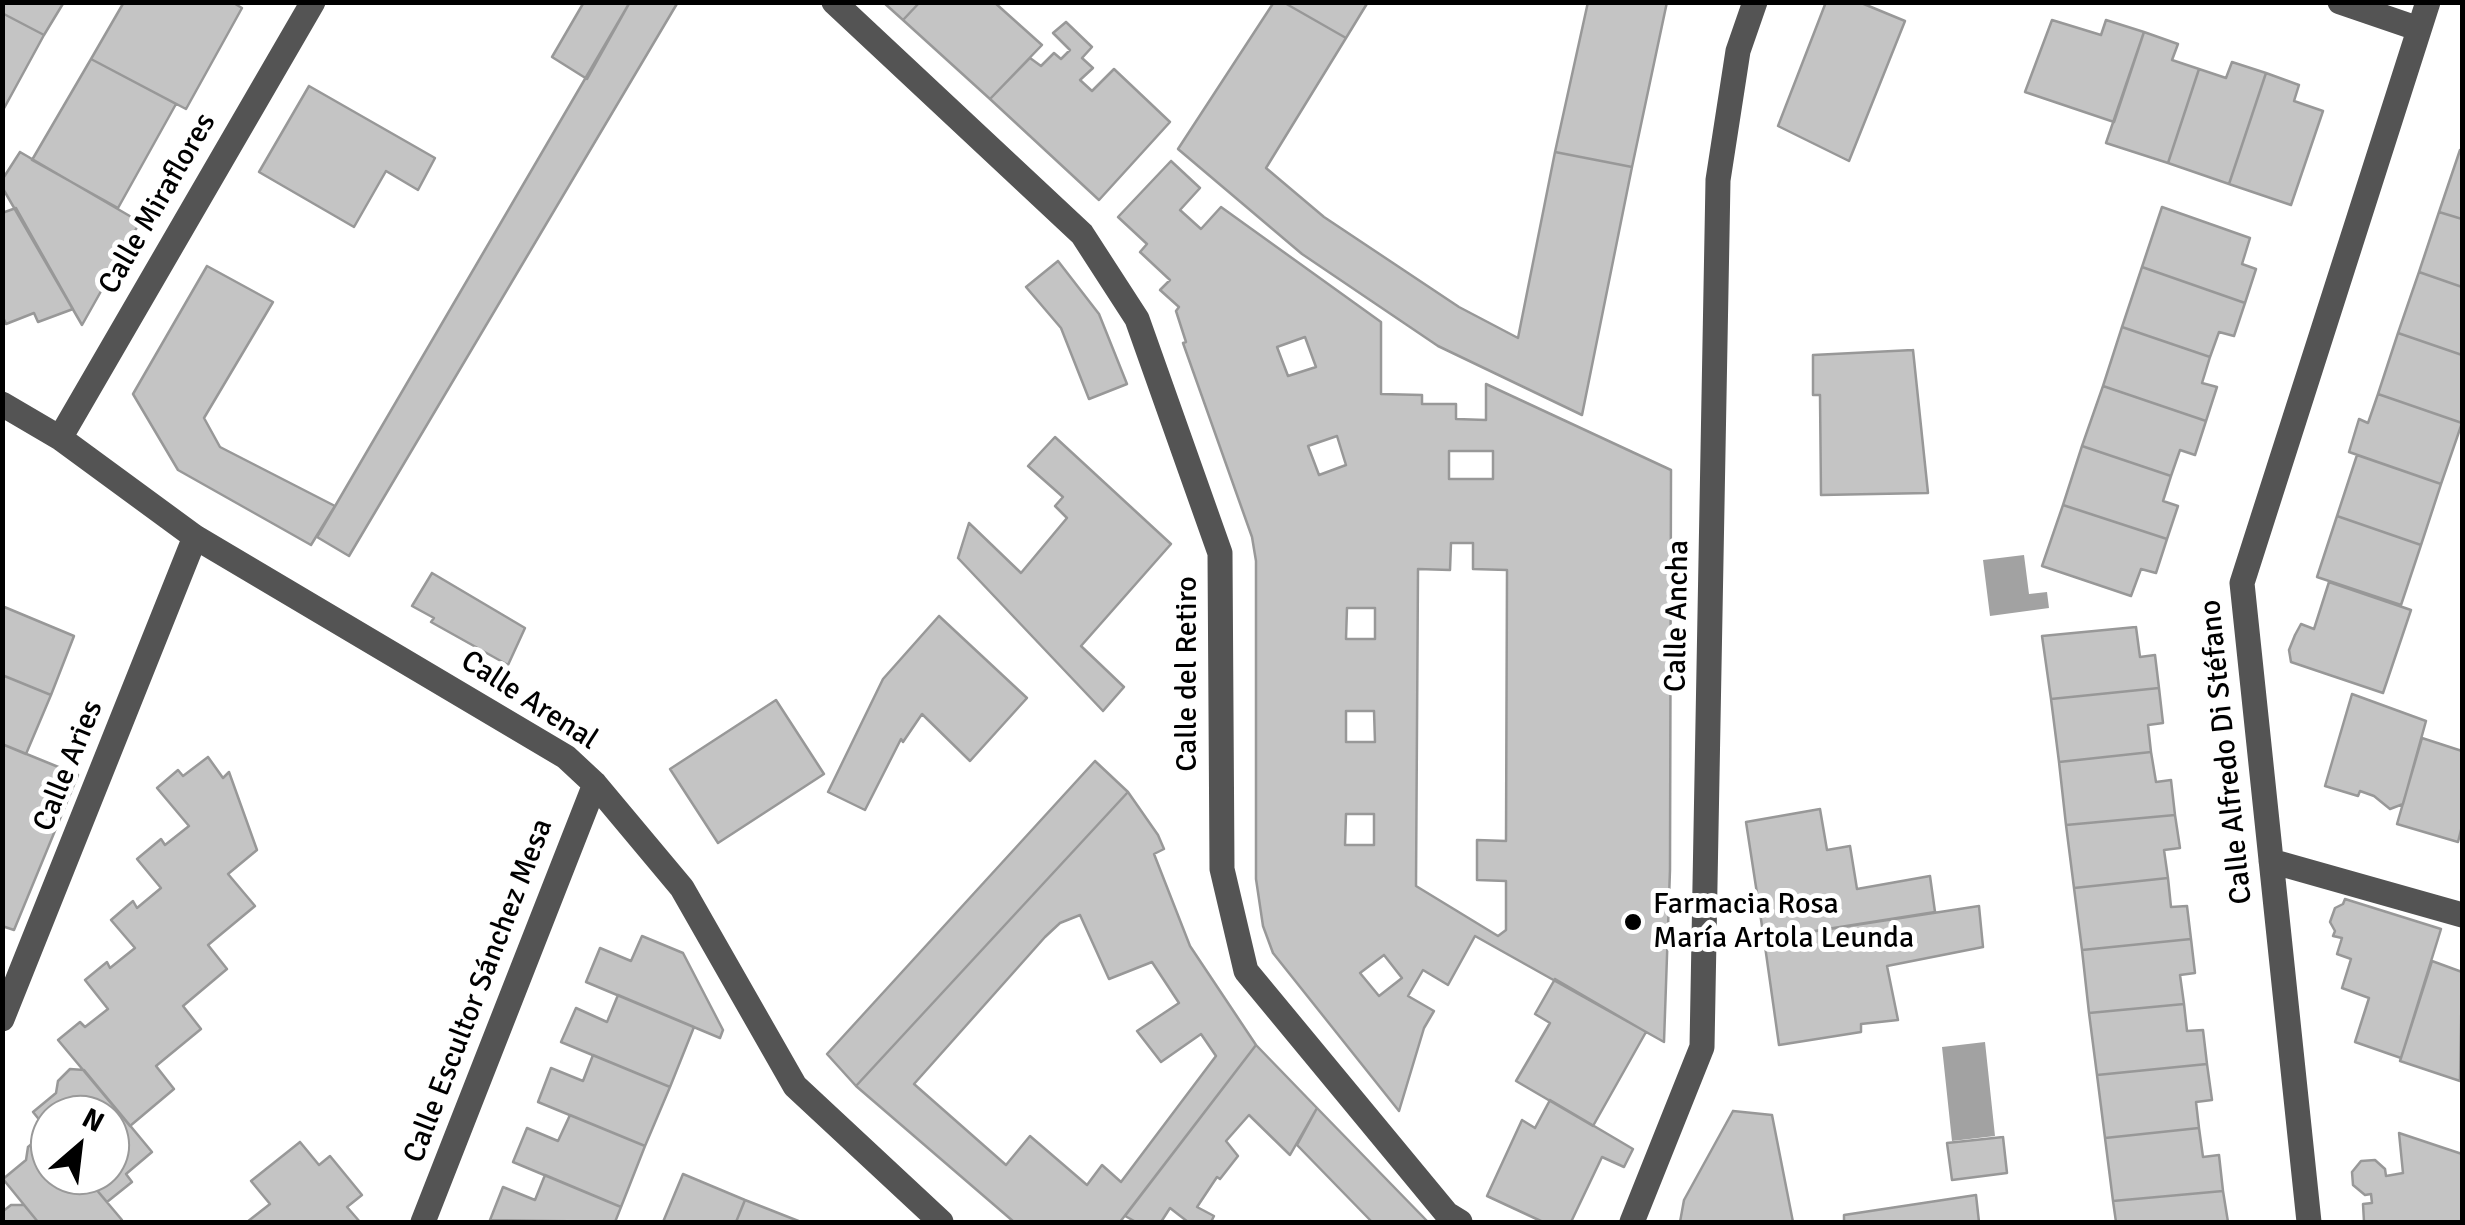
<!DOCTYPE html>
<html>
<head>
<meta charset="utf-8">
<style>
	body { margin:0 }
	#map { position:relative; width:2465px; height:1225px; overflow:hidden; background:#fff; font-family:Signika,sans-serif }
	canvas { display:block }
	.frame { position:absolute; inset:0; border:5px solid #000; pointer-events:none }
	.north { position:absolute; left:30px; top:1095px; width:100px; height:100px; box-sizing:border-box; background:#fff; border:2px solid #999; border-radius:50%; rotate:28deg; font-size:28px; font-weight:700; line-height:40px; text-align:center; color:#000 }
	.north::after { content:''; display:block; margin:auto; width:35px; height:45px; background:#000; clip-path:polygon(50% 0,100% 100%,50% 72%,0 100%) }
</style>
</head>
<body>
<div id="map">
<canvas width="2465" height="1225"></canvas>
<div class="frame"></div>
<div class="north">N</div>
</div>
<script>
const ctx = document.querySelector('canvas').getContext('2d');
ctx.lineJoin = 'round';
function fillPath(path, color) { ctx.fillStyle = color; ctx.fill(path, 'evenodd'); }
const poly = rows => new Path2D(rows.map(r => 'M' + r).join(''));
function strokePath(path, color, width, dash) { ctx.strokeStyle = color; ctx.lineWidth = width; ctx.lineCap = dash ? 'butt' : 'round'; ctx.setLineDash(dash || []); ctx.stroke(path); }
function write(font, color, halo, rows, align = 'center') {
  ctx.font = font + ' Signika,sans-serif'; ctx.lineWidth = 10; ctx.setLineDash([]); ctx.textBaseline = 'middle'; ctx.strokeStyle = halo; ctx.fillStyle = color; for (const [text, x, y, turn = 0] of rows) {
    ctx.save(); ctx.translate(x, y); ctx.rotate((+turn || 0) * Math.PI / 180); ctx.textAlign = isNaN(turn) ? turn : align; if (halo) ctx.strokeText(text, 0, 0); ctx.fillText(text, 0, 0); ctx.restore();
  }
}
const water = poly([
	[2024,555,2029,594,2047,592,2049,608,1990,616,1983,560],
	[1985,1042,1995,1136,1952,1141,1942,1047]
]);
const building = poly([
	[64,2,44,35,2,13,3,2,64,2],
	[124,2,232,2,242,8,186,109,91,59,124,2],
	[630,2,678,2,349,556,317,537,630,2],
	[630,2,587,79,552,57,584,2,630,2],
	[883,2,920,2,903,20,883,2],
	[920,2,994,2,1042,45,990,99,903,20,920,2],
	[1274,2,1283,2,1346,38,1266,168,1324,217,1459,307,1518,338,1555,152,1632,167,1582,415,1438,346,1302,254,1178,149,1274,2],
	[1283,2,1368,2,1346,38,1283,2],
	[1588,2,1667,2,1632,167,1555,152,1588,2],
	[1826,2,1859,2,1905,21,1849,161,1778,126,1826,2],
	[2,13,44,35,2,112,2,13],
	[2052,20,2101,35,2106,20,2144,32,2114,122,2025,92,2052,20],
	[1066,22,1092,47,1082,58,1093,68,1080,80,1092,91,1114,69,1170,122,1099,200,990,99,1030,58,1041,66,1054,53,1061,59,1070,50,1053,33,1066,22],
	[2144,32,2178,44,2172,60,2199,69,2168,163,2106,143,2144,32],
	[91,59,176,104,118,208,32,160,91,59],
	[2232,62,2266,73,2229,184,2168,163,2199,69,2226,78,2232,62],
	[2266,73,2299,85,2294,101,2323,111,2291,205,2229,184,2266,73],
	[309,86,435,158,418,190,386,171,354,227,259,172,309,86],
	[2460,150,2462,151,2462,219,2439,212,2460,150],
	[20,152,140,222,82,325,2,187,2,180,20,152],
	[1171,161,1200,188,1180,210,1201,229,1221,207,1381,322,1381,394,1422,395,1422,404,1456,404,1456,419,1486,420,1486,384,1671,470,1670,870,1664,1042,1475,936,1448,985,1423,970,1408,996,1434,1011,1424,1028,1399,1111,1273,953,1263,926,1256,879,1256,561,1252,537,1183,343,1186,342,1176,311,1179,307,1160,290,1170,280,1140,252,1147,244,1118,217,1171,161],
	[1305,337,1316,367,1288,376,1277,347,1305,337],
	[1337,436,1346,465,1319,475,1308,446,1337,436],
	[1449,451,1493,451,1493,479,1449,479,1449,451],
	[1451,543,1473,543,1473,569,1507,570,1506,841,1477,840,1477,880,1506,881,1506,930,1498,936,1416,886,1418,569,1450,570,1451,543],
	[1347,608,1375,608,1375,639,1346,639,1347,608],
	[1346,711,1374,711,1375,742,1346,742,1346,711],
	[1346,814,1374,814,1374,845,1345,845,1346,814],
	[1384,955,1402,978,1379,996,1360,973,1384,955],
	[2162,207,2250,238,2242,264,2256,269,2245,303,2142,267,2162,207],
	[16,208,73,309,38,322,34,313,6,324,2,315,2,213,16,208],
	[2439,212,2462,219,2462,287,2419,272,2439,212],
	[1058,261,1099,314,1127,384,1089,399,1061,328,1026,287,1058,261],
	[207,266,273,302,204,418,220,447,335,506,311,545,178,470,133,394,207,266],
	[2142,267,2245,303,2234,336,2219,332,2210,357,2122,327,2142,267],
	[2419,272,2462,287,2462,355,2398,333,2419,272],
	[2122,327,2210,357,2202,383,2217,387,2206,421,2103,386,2122,327],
	[2398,333,2462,355,2462,423,2378,394,2398,333],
	[1913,350,1928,493,1821,495,1820,395,1813,395,1813,355,1913,350],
	[2103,386,2206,421,2195,455,2180,450,2171,476,2082,446,2103,386],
	[2378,394,2462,423,2441,484,2349,452,2359,419,2368,423,2378,394],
	[1055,437,1171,544,1081,646,1124,687,1103,711,958,558,969,523,1021,573,1067,518,1055,506,1063,497,1028,466,1055,437],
	[2082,446,2171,476,2163,501,2178,506,2167,539,2063,505,2082,446],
	[2357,455,2441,484,2421,545,2337,516,2357,455],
	[2063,505,2167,539,2156,573,2141,569,2131,596,2042,566,2063,505],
	[2337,516,2421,545,2401,605,2317,577,2337,516],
	[432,573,525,628,508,665,431,622,434,618,412,606,432,573],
	[2329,582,2411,610,2383,693,2291,662,2289,650,2295,635,2301,624,2314,629,2329,582],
	[2,606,74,636,51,695,2,675,2,606],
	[939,616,1027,698,970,761,922,714,903,742,901,739,865,810,828,792,883,679,939,616],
	[2136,627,2140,657,2155,655,2159,688,2051,699,2042,636,2136,627],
	[2,675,51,695,26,754,2,744,2,675],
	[2159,688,2163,723,2148,725,2151,752,2059,762,2051,699,2159,688],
	[2352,694,2426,721,2403,804,2390,809,2374,796,2360,791,2358,796,2325,786,2352,694],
	[776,700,824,774,718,843,670,769,776,700],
	[2422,738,2462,751,2462,826,2458,842,2397,824,2422,738],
	[2,744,78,775,14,930,2,926,2,744],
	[2151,752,2156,782,2171,780,2175,815,2066,825,2059,762,2151,752],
	[208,757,223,778,229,772,257,850,228,874,255,906,208,945,227,969,183,1006,201,1029,156,1066,174,1089,130,1126,58,1040,80,1022,85,1027,108,1009,85,980,107,962,110,968,135,948,111,920,133,901,137,908,161,888,137,859,161,839,165,845,189,826,157,788,178,770,183,776,208,757],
	[1095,761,1128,792,856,1086,827,1054,1095,761],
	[1128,792,1158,835,1164,849,1154,854,1190,946,1256,1045,1120,1222,1014,1222,856,1086,1128,792],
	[1080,915,1109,979,1152,962,1179,1003,1137,1031,1161,1062,1201,1034,1216,1056,1121,1182,1102,1165,1087,1185,1030,1136,1006,1165,914,1084,1045,937,1060,923,1080,915],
	[1820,809,1827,850,1850,846,1857,889,1930,876,1935,912,1764,939,1746,822,1820,809],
	[2175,815,2180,848,2164,850,2168,878,2074,888,2066,825,2175,815],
	[2168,878,2171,907,2187,906,2191,939,2082,950,2074,888,2168,878],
	[2345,899,2441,929,2401,1058,2355,1042,2369,998,2342,988,2351,959,2337,954,2342,938,2333,936,2335,931,2330,922,2335,908,2343,904,2345,899],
	[1979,906,1983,947,1887,966,1898,1020,1861,1024,1861,1032,1779,1045,1764,939,1979,906],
	[642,936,683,953,723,1030,720,1038,586,982,600,948,631,961,642,936],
	[2191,939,2195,973,2180,975,2184,1004,2089,1013,2082,950,2191,939],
	[2432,961,2462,972,2460,1081,2400,1061,2432,961],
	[1555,979,1646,1032,1593,1126,1516,1081,1550,1023,1535,1014,1555,979],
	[618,995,694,1027,670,1087,561,1042,576,1008,607,1022,618,995],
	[2184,1004,2187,1031,2203,1030,2207,1064,2097,1075,2089,1013,2184,1004],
	[1256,1045,1317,1108,1290,1155,1249,1115,1226,1141,1238,1156,1220,1179,1217,1177,1197,1207,1214,1216,1211,1222,1188,1222,1170,1208,1161,1222,1136,1222,1125,1216,1256,1045],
	[593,1055,670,1087,645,1146,538,1102,551,1068,583,1081,593,1055],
	[2207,1064,2212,1100,2196,1102,2199,1128,2105,1138,2097,1075,2207,1064],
	[70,1069,84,1070,152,1152,126,1174,132,1182,107,1202,84,1175,110,1175,110,1115,50,1115,50,1133,33,1112,56,1093,58,1081,70,1069],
	[1550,1100,1633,1149,1624,1167,1602,1157,1571,1222,1543,1222,1487,1196,1522,1120,1535,1128,1550,1100],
	[1317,1108,1428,1222,1372,1222,1297,1145,1317,1108],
	[1733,1111,1772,1115,1793,1222,1680,1222,1684,1200,1733,1111],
	[570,1115,645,1146,621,1207,513,1162,527,1128,558,1141,570,1115],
	[2199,1128,2203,1157,2219,1155,2223,1191,2113,1201,2105,1138,2199,1128],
	[2399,1133,2462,1154,2462,1222,2364,1222,2363,1204,2372,1203,2371,1194,2365,1195,2353,1185,2352,1172,2361,1161,2375,1160,2385,1169,2386,1176,2403,1173,2399,1133],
	[40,1137,50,1138,50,1175,84,1175,122,1220,119,1222,38,1222,3,1179,26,1160,28,1147,40,1137],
	[2003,1137,2007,1173,1952,1180,1947,1143,2003,1137],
	[300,1142,319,1165,330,1156,362,1195,347,1207,360,1222,247,1222,270,1204,251,1181,300,1142],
	[683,1174,745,1200,736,1222,663,1222,683,1174],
	[545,1175,621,1207,615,1222,490,1220,503,1187,535,1200,545,1175],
	[2223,1191,2228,1222,2116,1222,2113,1201,2223,1191],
	[1976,1195,1979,1222,1844,1222,1844,1215,1976,1195],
	[745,1200,768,1209,801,1222,736,1222,745,1200],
	[11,1205,24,1205,38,1222,2,1222,2,1212,11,1205]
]);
const minor = poly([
	[834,2,1082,234,1137,319,1220,553,1222,869,1246,971,1447,1214,1460,1222],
	[2340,2,2419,29],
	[2,404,60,438,195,537,566,757,595,784,682,888,795,1086,941,1222],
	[60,438,313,2],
	[2271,861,2462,915],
	[2,1019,195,537],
	[423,1222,595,784],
	[1632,1222,1702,1047,1718,180,1738,51,1755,2],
	[2309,1222,2242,583,2428,2]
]);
const markers = [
	[1633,922,10,"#000"]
];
const streetNames = [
	["Calle Miraflores",158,204,-60],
	["Calle Ancha",1678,616,-89],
	["Calle del Retiro",1188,674,-90],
	["Calle Arenal",529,701,33],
	["Calle Alfredo Di Stéfano",2227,752,-96],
	["Calle Aries",69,766,-68],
	["Calle Escultor Sánchez Mesa",479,991,-69]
];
const poiNames = [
	["Farmacia Rosa",1653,905],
	["María Artola Leunda",1653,939]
];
fillPath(water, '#a2a2a2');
fillPath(building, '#c4c4c4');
strokePath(building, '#989898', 2.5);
strokePath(minor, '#545454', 25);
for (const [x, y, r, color] of markers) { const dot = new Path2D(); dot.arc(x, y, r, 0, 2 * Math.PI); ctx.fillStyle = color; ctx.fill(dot); strokePath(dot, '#fff', 4); }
write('30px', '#000', '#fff', streetNames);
write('30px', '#000', '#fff', poiNames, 'left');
</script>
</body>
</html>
